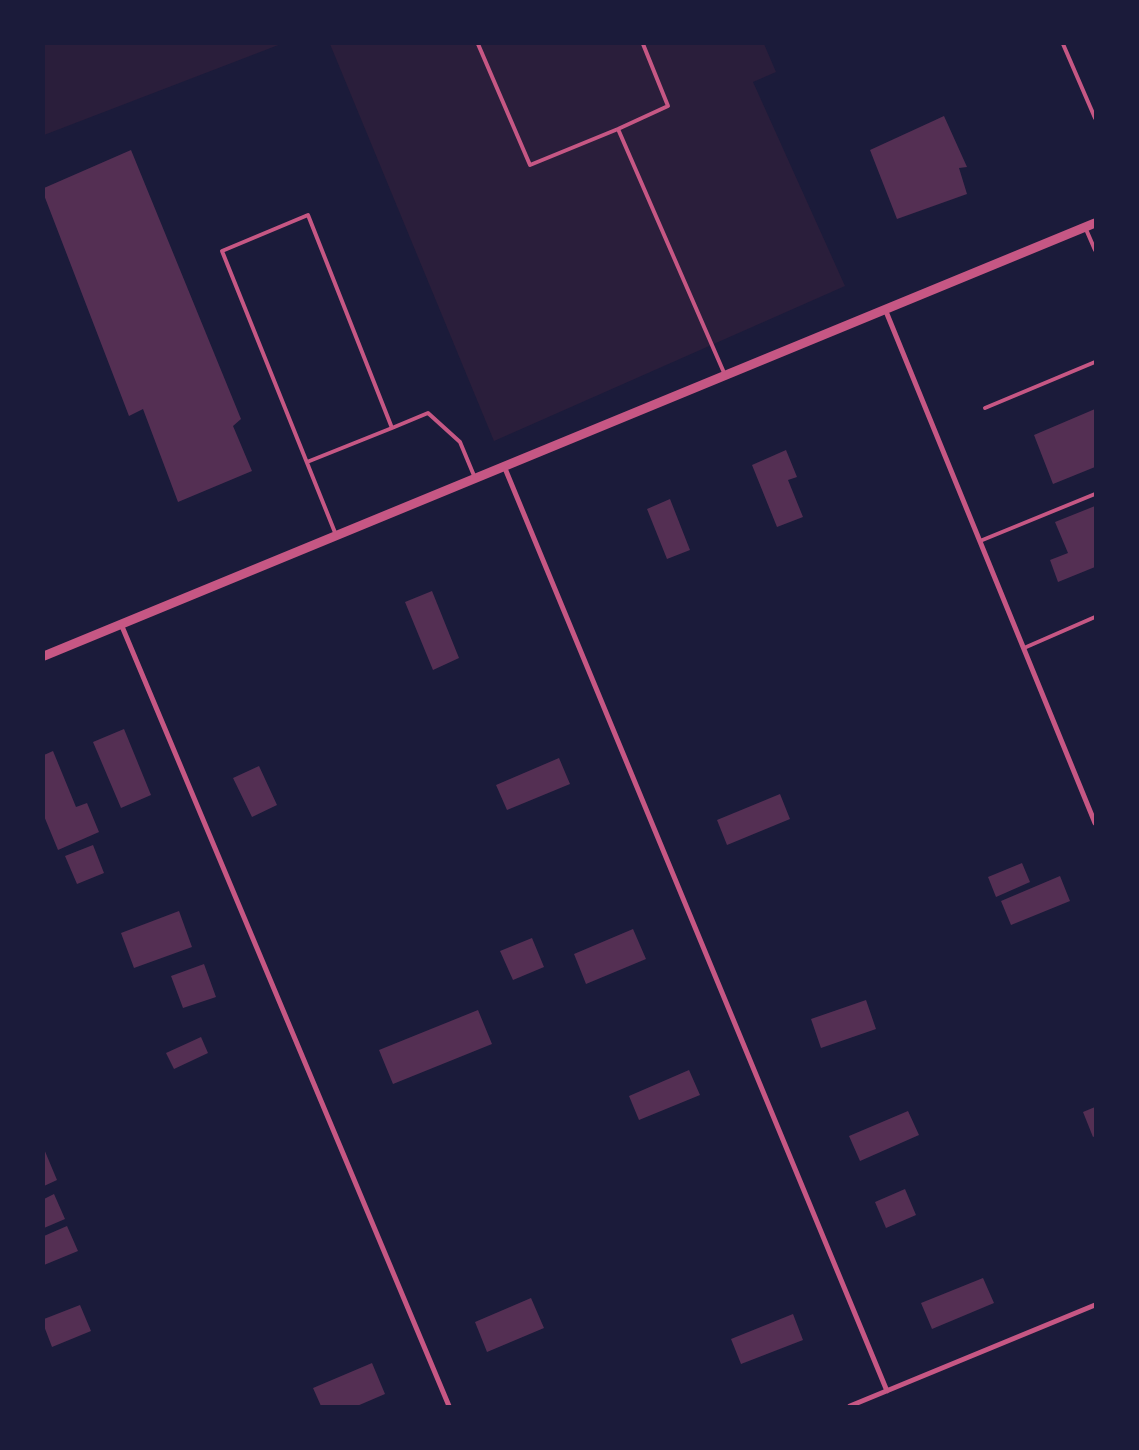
<!DOCTYPE html>
<html>
<head>
<meta charset="utf-8">
<style>
	body { margin:0 }
	#map { position:relative; width:1139px; height:1450px; overflow:hidden; background:#1b1b3a; font-family:"Sofia Sans Condensed",sans-serif }
	canvas { display:block }
	.frame { position:absolute; inset:0; border:45px solid #1b1b3a; pointer-events:none }
</style>
</head>
<body>
<div id="map">
<canvas width="1139" height="1450"></canvas>
<div class="frame"></div>
</div>
<script>
const ctx = document.querySelector('canvas').getContext('2d');
ctx.lineJoin = 'round';
function fillPath(path, color) { ctx.fillStyle = color; ctx.fill(path, 'evenodd'); }
const poly = rows => new Path2D(rows.map(r => 'M' + r).join(''));
function strokePath(path, color, width, dash) { ctx.strokeStyle = color; ctx.lineWidth = width; ctx.lineCap = dash ? 'butt' : 'round'; ctx.setLineDash(dash || []); ctx.stroke(path); }
const green = poly([
	[44,44,281,44,44,135],
	[330,44,764,44,776,72,753,82,845,286,494,441]
]);
const building = poly([
	[944,116,967,167,959,168,967,194,897,219,870,150],
	[131,150,241,419,233,426,252,471,178,502,143,409,129,416,44,195,44,188],
	[1095,409,1095,467,1053,484,1034,435],
	[786,450,797,477,788,480,803,517,777,527,752,465],
	[670,499,690,550,667,559,647,509],
	[1095,506,1095,567,1058,582,1050,560,1068,553,1055,522],
	[432,591,459,658,433,670,405,602],
	[124,729,151,795,121,808,93,742],
	[53,751,76,807,87,803,99,832,58,850,44,816,44,755],
	[559,758,570,784,507,810,496,785],
	[259,766,277,805,252,817,233,778],
	[780,794,790,819,727,845,717,820],
	[93,845,104,873,77,884,65,856],
	[1022,863,1030,882,996,897,988,877],
	[1060,876,1070,901,1011,925,1001,901],
	[179,911,192,947,134,968,121,933],
	[633,929,646,959,586,984,574,954],
	[532,938,544,967,513,980,500,951],
	[204,964,216,997,183,1008,171,976],
	[866,1000,876,1029,821,1048,811,1019],
	[478,1010,492,1044,393,1084,379,1050],
	[201,1037,208,1053,174,1069,166,1053],
	[689,1070,700,1095,639,1120,629,1096],
	[1095,1107,1095,1136,1093,1137,1083,1112],
	[908,1111,919,1135,860,1161,849,1136],
	[44,1149,57,1180,44,1186],
	[905,1189,916,1215,886,1228,875,1202],
	[54,1194,65,1219,44,1228,44,1199],
	[67,1226,78,1251,44,1265,44,1236],
	[983,1278,994,1303,932,1329,921,1303],
	[531,1298,544,1328,487,1352,475,1322],
	[80,1305,91,1331,52,1347,44,1326,44,1319],
	[793,1314,803,1340,741,1364,731,1339],
	[372,1363,385,1394,357,1406,321,1406,313,1388]
]);
const service = poly([
	[478,44,530,165,618,129,668,106,643,44],
	[1063,44,1095,118],
	[618,129,725,375],
	[1085,227,1095,250],
	[985,408,1095,362],
	[307,462,392,428],
	[336,535,222,251,308,215,392,428,428,413,460,442,475,478],
	[980,541,1095,494],
	[1024,648,1095,617]
]);
const minor = poly([
	[885,309,1095,823],
	[504,466,887,1391],
	[121,624,449,1406],
	[850,1406,1095,1305]
]);
const tertiary = poly([
	[44,656,1095,223]
]);
fillPath(green, '#2a1e3b');
fillPath(building, '#542f53');
strokePath(service, '#c65784', 4);
strokePath(minor, '#c65784', 5);
strokePath(tertiary, '#c65784', 9);
</script>
</body>
</html>
